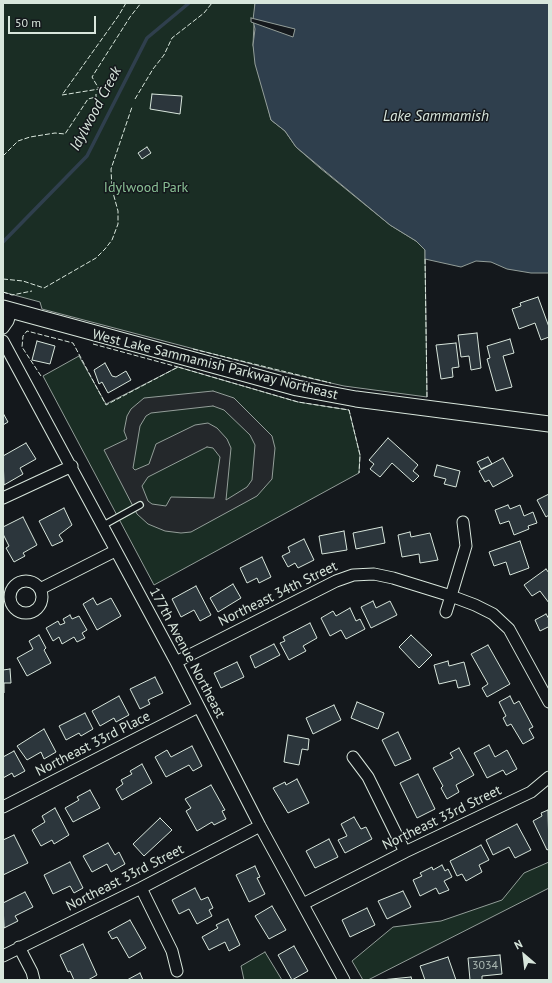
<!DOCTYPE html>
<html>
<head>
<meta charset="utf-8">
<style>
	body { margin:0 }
	#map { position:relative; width:552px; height:983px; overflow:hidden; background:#14181c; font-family:"PT Sans",sans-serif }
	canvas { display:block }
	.frame { position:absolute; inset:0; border:4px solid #d8e6dc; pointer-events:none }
	.north { position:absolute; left:504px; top:935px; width:40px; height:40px; -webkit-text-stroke:3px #14181c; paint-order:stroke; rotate:332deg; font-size:11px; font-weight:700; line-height:16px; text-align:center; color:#d8e6dc }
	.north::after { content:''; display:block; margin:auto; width:14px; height:18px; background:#d8e6dc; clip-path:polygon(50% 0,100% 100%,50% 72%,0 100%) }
	.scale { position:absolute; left:8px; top:16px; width:88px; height:18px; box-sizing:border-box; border:2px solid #d8e6dc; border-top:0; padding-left:5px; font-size:12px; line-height:14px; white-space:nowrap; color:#d8e6dc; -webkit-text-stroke:3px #14181c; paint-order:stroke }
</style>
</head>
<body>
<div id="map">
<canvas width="552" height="983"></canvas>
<div class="frame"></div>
<div class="north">N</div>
<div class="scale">50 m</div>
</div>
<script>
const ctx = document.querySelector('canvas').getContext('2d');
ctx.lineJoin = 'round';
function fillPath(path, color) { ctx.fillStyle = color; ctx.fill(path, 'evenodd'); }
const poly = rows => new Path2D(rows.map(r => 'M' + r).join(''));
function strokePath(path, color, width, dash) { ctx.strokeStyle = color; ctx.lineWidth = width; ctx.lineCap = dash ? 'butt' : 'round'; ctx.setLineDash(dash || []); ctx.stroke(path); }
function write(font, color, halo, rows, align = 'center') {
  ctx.font = font + ' "PT Sans",sans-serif'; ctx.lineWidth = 3; ctx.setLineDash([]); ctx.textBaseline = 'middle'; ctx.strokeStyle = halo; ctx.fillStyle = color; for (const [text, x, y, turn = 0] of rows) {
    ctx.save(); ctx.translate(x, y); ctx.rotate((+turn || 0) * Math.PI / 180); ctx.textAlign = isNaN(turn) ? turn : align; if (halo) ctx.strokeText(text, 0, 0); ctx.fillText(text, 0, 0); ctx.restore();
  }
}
const green = poly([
	[3,3,255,3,253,45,271,120,285,131,296,147,320,168,390,225,416,241,425,250,427,397,344,386,278,371,42,309,40,302,3,292,3,3],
	[79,356,106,404,178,367,298,402,349,410,360,455,359,473,154,585,43,376,79,356],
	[549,862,549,888,368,980,363,980,352,961,393,927,441,921,502,900,524,873,549,862],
	[265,952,282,980,244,980,241,966,265,952]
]);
const parking = poly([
	[213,391,234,398,272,436,275,448,272,479,257,496,191,532,181,533,165,531,148,524,137,514,104,450,127,439,124,431,127,416,131,409,144,398,213,391],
	[213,406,224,410,250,435,255,445,252,480,247,487,226,500,231,448,227,439,217,428,208,423,195,425,156,444,149,464,135,470,133,468,140,426,146,416,151,413,213,406],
	[207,447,213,448,220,457,214,498,171,497,166,506,152,504,148,501,142,486,148,477,207,447]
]);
const water = poly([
	[255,3,549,3,549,273,531,273,507,269,491,262,476,261,461,267,425,259,425,250,416,241,390,225,296,147,285,131,271,120,255,64,253,45,255,29,253,20,255,3]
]);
const pier = poly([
	[251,18,295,29,293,37,251,22,251,18]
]);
const stream = poly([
	[3,242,87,156,147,38,189,3]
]);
const building = poly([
	[152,94,182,96,180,114,150,109,152,94],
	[147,147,151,153,142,159,138,153,147,147],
	[538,297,549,327,549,337,541,340,535,323,519,329,512,309,521,306,520,303,538,297],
	[477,333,481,368,471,370,469,356,461,357,458,335,477,333],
	[510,339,514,353,503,356,512,387,496,391,487,359,490,358,487,346,510,339],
	[37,341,55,346,50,364,32,360,37,341],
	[456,343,459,367,452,368,453,377,441,379,436,345,456,343],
	[105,363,112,376,116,377,126,371,131,380,108,393,102,382,99,384,94,370,105,363],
	[3,413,8,422,3,425,3,413],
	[388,438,418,465,413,471,419,476,413,482,392,463,380,477,370,469,374,464,369,460,388,438],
	[26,443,36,459,20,468,23,474,4,485,3,456,26,443],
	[488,457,492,464,481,469,477,462,488,457],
	[503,458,513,476,493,487,489,480,485,482,479,471,503,458],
	[437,465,460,471,456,487,444,484,446,479,434,476,437,465],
	[549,494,549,515,546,517,537,500,549,494],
	[508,505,510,509,520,505,524,516,533,512,537,523,528,526,529,529,514,535,509,521,500,524,495,510,508,505],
	[64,508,72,525,59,535,63,541,52,546,39,521,64,508],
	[23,517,37,545,23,553,25,556,14,562,6,548,9,546,3,534,3,527,23,517],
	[382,527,385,543,356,549,353,533,382,527],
	[344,531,347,550,322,554,319,536,344,531],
	[410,532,411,537,430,533,438,560,420,563,419,554,402,557,398,535,410,532],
	[304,539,314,560,298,568,295,563,288,567,282,556,290,552,288,547,304,539],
	[520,541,529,568,510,575,506,562,494,566,489,552,520,541],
	[262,557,271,577,259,583,257,578,247,583,240,568,262,557],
	[546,569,549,573,549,603,540,591,532,596,524,585,546,569],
	[233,584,241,598,218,612,210,598,233,584],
	[196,586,211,615,200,621,194,610,181,617,172,599,196,586],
	[93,598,97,605,111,598,121,616,97,630,83,604,93,598],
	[373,601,376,608,390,601,397,615,371,628,361,607,373,601],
	[350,608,356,621,360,619,365,629,346,639,341,630,330,636,321,618,333,611,336,616,350,608],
	[546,614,549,619,549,629,548,627,540,631,535,620,546,614],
	[70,615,72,619,79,616,87,630,82,633,85,638,77,642,74,637,62,644,59,637,53,641,46,628,58,621,60,625,65,623,63,619,70,615],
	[310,623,317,638,303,646,306,651,289,660,280,643,285,641,283,637,310,623],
	[39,635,46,648,44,650,51,663,27,676,17,658,33,649,29,641,39,635],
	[411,635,432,655,419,668,399,647,411,635],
	[274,644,280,655,255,668,250,656,274,644],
	[488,645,510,684,487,697,482,688,488,684,471,654,488,645],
	[448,661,449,666,464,662,470,685,458,688,456,680,439,684,434,665,448,661],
	[237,662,244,677,221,688,214,673,237,662],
	[10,669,11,683,4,683,4,693,3,693,3,670,10,669],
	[155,677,163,693,148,700,150,704,140,709,130,689,155,677],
	[119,696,129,715,116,722,114,718,100,726,92,711,119,696],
	[510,696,514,704,519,701,533,727,529,729,534,738,523,744,511,724,507,726,503,718,506,716,499,702,510,696],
	[357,702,384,713,378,729,351,718,357,702],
	[334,705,341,720,313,734,306,718,334,705],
	[85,713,93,729,81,736,79,733,66,740,59,726,85,713],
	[44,729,56,752,44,759,41,752,27,760,17,746,44,729],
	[398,732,411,759,395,766,382,740,398,732],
	[288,735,309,739,308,750,302,749,299,765,284,762,288,735],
	[489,745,495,757,507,750,517,769,506,775,503,770,487,778,474,753,489,745],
	[192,746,202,766,193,771,189,765,166,777,155,757,167,750,171,757,192,746],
	[459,748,474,775,456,785,459,792,447,799,441,788,443,786,433,768,453,758,450,753,459,748],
	[14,751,25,771,14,777,12,773,3,778,3,757,14,751],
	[142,764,152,783,122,800,116,789,123,784,121,780,132,774,130,771,142,764],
	[418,774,435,809,417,818,400,783,418,774],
	[297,779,309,803,288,813,273,788,285,782,286,785,297,779],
	[211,785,225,810,222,811,226,819,214,825,212,822,197,831,186,811,191,808,185,799,211,785],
	[90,790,100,808,73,822,65,808,79,800,77,797,90,790],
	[55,808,69,835,54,844,52,840,41,846,32,830,45,822,42,816,55,808],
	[548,810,549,849,547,850,533,821,542,816,541,813,548,810],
	[354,817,361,829,366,827,372,839,345,853,338,840,347,836,341,824,354,817],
	[160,818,172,830,144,856,133,844,160,818],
	[517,824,531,850,515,858,509,847,493,855,486,840,517,824],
	[14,835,28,863,3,875,3,840,14,835],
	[329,839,338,857,315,868,306,851,329,839],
	[108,843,115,855,119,852,125,864,111,872,107,864,92,872,83,856,108,843],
	[481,845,489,860,479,865,482,872,466,881,462,874,457,876,450,861,481,845],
	[70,862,83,888,74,893,70,886,53,894,44,875,70,862],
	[442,865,445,871,448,869,452,877,444,881,449,890,439,894,436,888,420,896,413,880,422,876,420,873,432,867,433,870,442,865],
	[255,866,260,877,257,878,265,894,249,902,236,875,255,866],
	[195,888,201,900,208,897,213,908,209,910,212,916,197,924,189,909,179,914,172,900,195,888],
	[403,891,411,907,387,919,378,901,403,891],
	[25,892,33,907,15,916,18,921,4,928,3,903,25,892],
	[272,906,286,930,269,939,255,916,272,906],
	[367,908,375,925,350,937,342,920,367,908],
	[228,919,240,945,229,951,225,942,209,950,202,937,218,928,216,925,228,919],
	[130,920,146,948,129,958,117,937,112,939,108,932,130,920],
	[83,944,97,975,88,980,74,980,70,971,68,972,60,955,83,944],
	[294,946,308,971,292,980,278,955,294,946],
	[500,955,502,974,482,976,482,980,470,980,468,958,500,955],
	[448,957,456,980,425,980,420,966,448,957],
	[140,973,143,980,127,980,140,973],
	[411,977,412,980,381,980,411,977]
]);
const lane = poly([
	[102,526,140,505]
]);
const street = poly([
	[3,328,8,321,11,311],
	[3,341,176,662,260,826,344,980],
	[3,498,72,466],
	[463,522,466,546,451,596,475,605,493,614,509,629,549,702],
	'10 597a16 16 0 1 1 32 0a16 16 0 1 1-32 0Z',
	[40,589,115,551],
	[176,662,336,581,353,575,374,574,393,578,451,596,446,612],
	[353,757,368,777,405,852],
	[3,807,198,707],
	[141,888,172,951,177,971],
	[303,904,405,852,531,792,549,777],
	[19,947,32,972,34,980],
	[3,956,141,888,260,826]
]);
const secondary = poly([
	[3,308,297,388,356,399,549,424]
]);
const fence = poly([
	[126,3,119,15,62,95,99,89,92,77,130,17,141,3],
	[135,99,153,69,164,55,172,38,204,13,212,3],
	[3,156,18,141,30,137,55,133,65,134,88,99,96,97,96,94],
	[425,259,427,397],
	[3,279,23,281,44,288,96,258,105,249,112,240,118,224,118,211,112,189,111,169,132,107],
	[3,292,12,295,32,291],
	[93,344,178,367],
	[193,349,331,383],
	[41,376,22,347,23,336,27,331,73,343,106,405,178,367,298,402,349,410,360,455,359,473]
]);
const numberNames = [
	["3034",485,966]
];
const parkNames = [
	["Idylwood Park",146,188]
];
const streetNames = [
	["West Lake Sammamish Parkway Northeast",215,365,14],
	["Northeast 34th Street",278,594,-26],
	["177th Avenue Northeast",187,653,62],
	["Northeast 33rd Place",93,744,-27],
	["Northeast 33rd Street",442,818,-26],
	["Northeast 33rd Street",125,878,-27]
];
const waterNames = [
	["Idylwood Creek",96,109,-62],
	["Lake Sammamish",436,117]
];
fillPath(green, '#1a2d24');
strokePath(green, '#939e99', 1);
fillPath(parking, '#24282b');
strokePath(parking, '#939e99', 1);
fillPath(water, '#2f3f4d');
strokePath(water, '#939e99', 1);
fillPath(pier, '#14181c');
strokePath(pier, '#939e99', 1);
strokePath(stream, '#2f3f4d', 3.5);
fillPath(building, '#2c363c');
strokePath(building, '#d8e6dc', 1);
strokePath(lane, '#d8e6dc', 8);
strokePath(street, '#d8e6dc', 13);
strokePath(secondary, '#d8e6dc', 17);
strokePath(lane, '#14181c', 5.5);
strokePath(street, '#14181c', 11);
strokePath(secondary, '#14181c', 15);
strokePath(fence, '#d8e6dc', 1, [5, 2]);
write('12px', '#adbab4', null, numberNames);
write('14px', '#8ac095', '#14181c', parkNames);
write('14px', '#d8e6dc', '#14181c', streetNames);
write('italic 15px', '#d8e6dc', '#14181c', waterNames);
</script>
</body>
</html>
